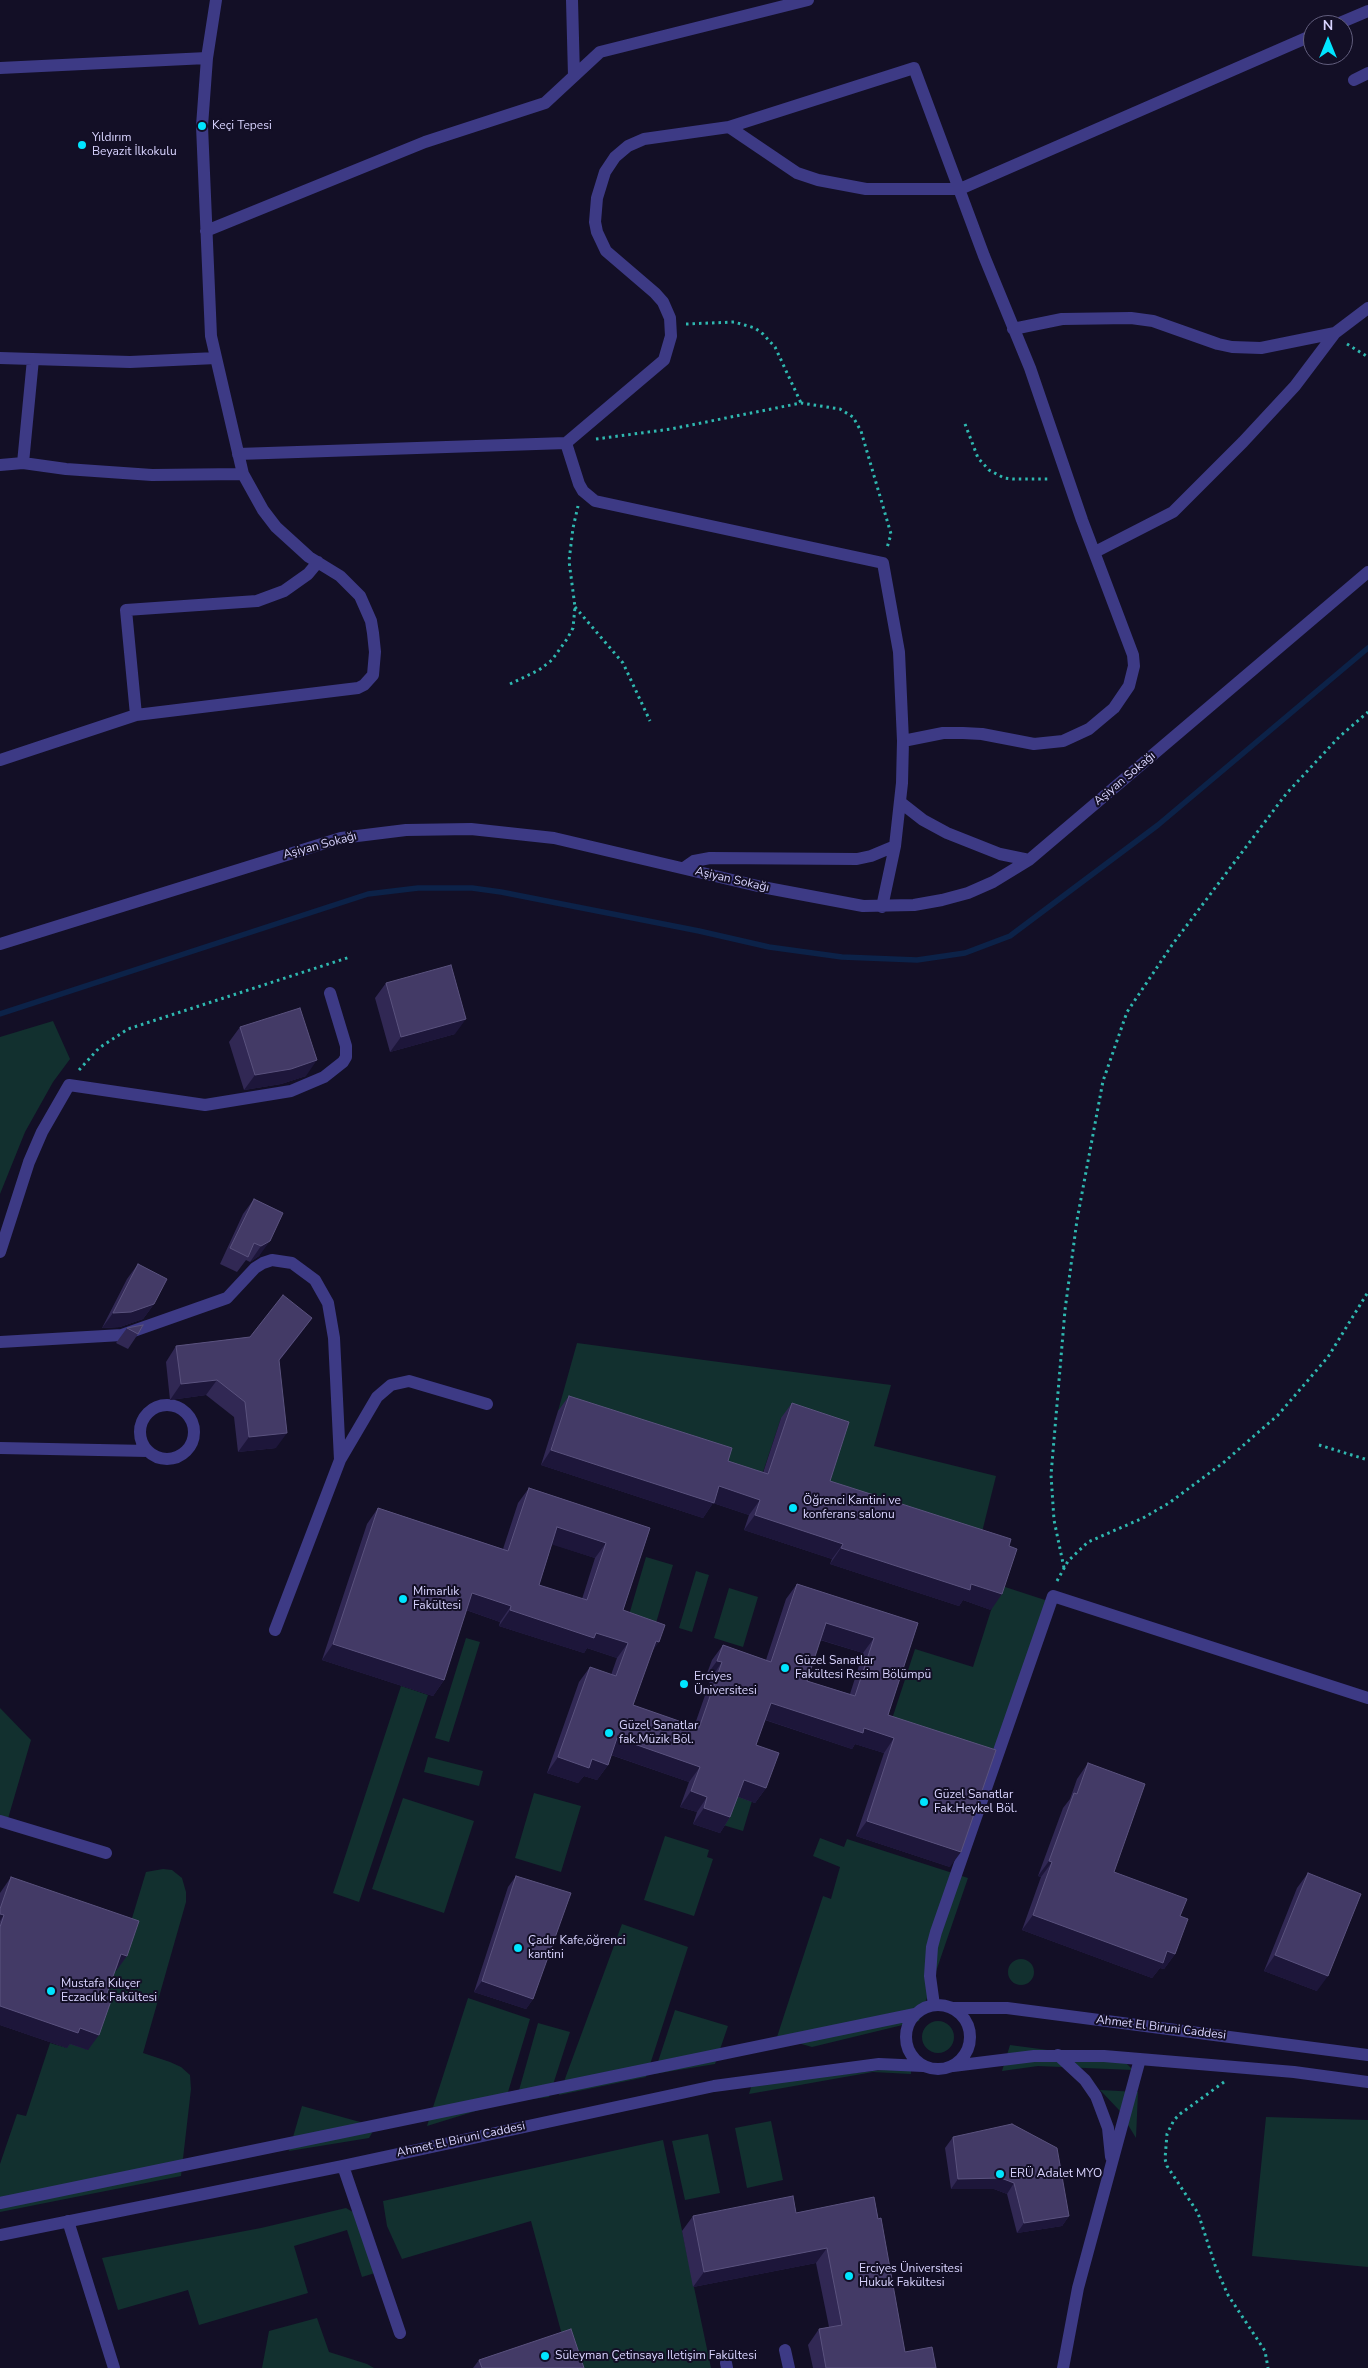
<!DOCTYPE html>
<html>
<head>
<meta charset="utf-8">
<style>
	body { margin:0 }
	#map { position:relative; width:1368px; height:2368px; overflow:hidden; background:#130f26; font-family:"Nunito Sans",sans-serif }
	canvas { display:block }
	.north { position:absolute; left:1303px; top:15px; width:50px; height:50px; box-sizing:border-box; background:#130f26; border:1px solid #625e7d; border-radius:50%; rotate:0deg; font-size:14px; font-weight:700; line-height:20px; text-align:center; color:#d9d4ff }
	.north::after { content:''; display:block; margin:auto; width:18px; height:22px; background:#00e5ff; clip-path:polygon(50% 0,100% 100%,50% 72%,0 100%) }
</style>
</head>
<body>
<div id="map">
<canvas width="1368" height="2368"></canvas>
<div class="north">N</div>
</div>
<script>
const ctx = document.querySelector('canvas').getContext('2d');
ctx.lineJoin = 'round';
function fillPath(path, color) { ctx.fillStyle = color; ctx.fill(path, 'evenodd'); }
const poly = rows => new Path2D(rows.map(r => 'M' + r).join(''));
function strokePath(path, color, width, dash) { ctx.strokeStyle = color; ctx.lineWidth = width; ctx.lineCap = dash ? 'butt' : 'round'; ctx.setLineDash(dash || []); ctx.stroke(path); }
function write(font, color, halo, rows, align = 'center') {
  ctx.font = font + ' "Nunito Sans",sans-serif'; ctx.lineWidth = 4; ctx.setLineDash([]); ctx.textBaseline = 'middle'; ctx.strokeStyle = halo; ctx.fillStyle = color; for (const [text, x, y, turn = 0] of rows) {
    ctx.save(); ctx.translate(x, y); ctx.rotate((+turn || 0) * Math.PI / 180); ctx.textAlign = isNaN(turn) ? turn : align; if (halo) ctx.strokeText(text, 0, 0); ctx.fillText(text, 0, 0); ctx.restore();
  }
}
const green = poly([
	[53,1021,70,1059,53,1082,25,1132,0,1194,0,1037],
	[577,1343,891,1385,874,1446,996,1476,978,1548,819,1496,781,1418,757,1490,558,1411],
	[646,1557,673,1565,656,1623,629,1615],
	[696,1571,709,1575,692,1632,679,1628],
	[999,1585,1048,1601,999,1753,892,1719,915,1649,973,1667],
	[729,1588,758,1597,743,1647,714,1638],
	[466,1638,480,1642,449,1742,435,1738],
	[401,1686,428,1695,359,1902,333,1893],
	[0,1708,31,1740,7,1822,0,1820],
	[428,1757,483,1771,479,1786,424,1772],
	[534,1793,581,1806,561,1872,515,1858],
	[733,1795,752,1801,743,1831,723,1825],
	[403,1798,474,1821,444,1913,372,1889],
	[665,1836,709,1850,707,1857,713,1859,694,1916,644,1900],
	[820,1838,844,1847,847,1839,968,1878,919,2021,812,2047,777,2037,823,1896,831,1899,840,1867,813,1856],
	[163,1869,172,1870,182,1878,186,1892,186,1902,143,2053,170,2062,181,2067,190,2075,191,2089,181,2176,0,2212,0,2164,17,2114,26,2116,50,2043,67,2048,69,2043,88,2050,111,1969,116,1971,146,1872],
	[622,1924,688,1947,646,2077,559,2095],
	'1008 1972a13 13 0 1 1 26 0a13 13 0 1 1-26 0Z',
	[468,1998,530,2019,505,2102,427,2126],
	[675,2010,728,2026,715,2064,654,2074],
	'922 2037a16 16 0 1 1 32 0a16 16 0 1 1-32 0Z',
	[538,2023,570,2032,549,2097,516,2101],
	[1010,2045,1123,2060,1133,2070,1038,2066,1002,2071],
	[911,2067,911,2074,873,2072,749,2094,752,2084],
	[1100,2090,1138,2092,1136,2138,1119,2110],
	[302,2106,371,2125,372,2133,369,2138,289,2151],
	[1266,2117,1368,2120,1368,2267,1252,2256],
	[771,2121,783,2180,747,2188,735,2128],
	[708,2134,720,2193,685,2200,672,2141],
	[663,2140,711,2368,571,2368,531,2221,402,2259,387,2226,383,2201],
	[346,2208,358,2215,375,2273,362,2277,347,2230,294,2246,308,2293,199,2325,188,2290,118,2310,102,2258,261,2228],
	[317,2318,329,2352,367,2364,374,2368,262,2368,269,2331]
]);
const stream = poly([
	[0,1014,368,894,418,888,472,888,501,892,699,931,769,947,842,957,917,960,965,953,1010,936,1158,825,1368,648]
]);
const path = poly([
	[686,324,734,322,755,328,763,334,775,347,801,403],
	[1347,344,1368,357],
	[965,424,978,458,989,470,1004,478,1013,479,1051,479],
	[596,439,671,429,801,403,840,409,853,417,861,431,891,534,887,548],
	[575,607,623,663,650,721],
	[510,684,539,670,552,660,567,639,573,628,575,607,569,561,573,528,578,506],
	[79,1070,99,1048,128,1029,350,957],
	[1319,1445,1368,1460],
	[1064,1568,1054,1520,1051,1475,1065,1310,1077,1220,1103,1081,1127,1012,1172,945,1286,794,1339,737,1368,712],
	[1057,1581,1068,1561,1088,1542,1143,1518,1169,1503,1223,1463,1278,1415,1328,1357,1368,1292],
	[1224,2082,1180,2114,1174,2120,1167,2134,1165,2159,1167,2166,1198,2213,1216,2268,1228,2295,1265,2351,1268,2368]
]);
const minor = poly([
	[572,0,574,76],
	[1335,25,1368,11],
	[0,68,207,58],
	[1354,80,1368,73],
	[729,127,797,173,818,180,866,189,960,189,1313,35],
	[206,231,425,142,545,103,600,52,808,0],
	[1013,329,1062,319,1131,318,1153,321,1218,344,1232,347,1261,348,1335,333,1368,308],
	[0,358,130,362,216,358],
	[566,443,664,360,671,336,670,318,663,302,655,293,606,251,597,232,595,222,597,198,605,172,615,157,628,146,644,139,729,127,914,68,984,256,1030,368,1082,520,1133,655,1134,666,1129,686,1114,708,1089,729,1063,741,1034,744,982,734,963,733,943,733,903,741],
	[238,454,566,443,579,484,583,491,595,501,883,563,899,652,903,741,902,783,895,846,882,907],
	[23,463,33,359],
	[0,465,23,463,66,469,152,475,243,474],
	[1095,552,1173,512,1243,442,1295,386,1335,333],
	[136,715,126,610,257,601,284,591,308,574,318,562],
	[0,760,136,715,358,688,364,685,373,675,375,652,373,633,371,621,360,596,340,576,309,557,276,527,263,510,243,474,211,336,202,126,207,58,216,0],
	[900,802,923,820,947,833,1000,854,1029,860],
	[684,868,694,861,710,858,857,859,871,856,895,846],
	[0,944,341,838,406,830,471,829,554,838,762,887,863,906,914,905,942,900,968,893,993,882,1029,860,1368,572],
	[0,1252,29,1162,42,1132,69,1085,205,1105,291,1091,324,1077,343,1062,346,1057,346,1046,330,993],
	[0,1342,122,1335,227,1298,255,1268,263,1263,272,1260,292,1263,315,1280,328,1303,334,1338,340,1460],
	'140 1432a27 27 0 1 1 54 0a27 27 0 1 1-54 0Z',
	[0,1448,148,1451],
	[275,1630,340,1460,377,1397,391,1385,409,1381,487,1404],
	[0,1821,106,1853],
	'906 2037a32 32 0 1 1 64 0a32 32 0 1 1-64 0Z',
	[934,2005,930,1976,932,1947,936,1932,1053,1596,1368,1698],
	[953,2008,1007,2008,1368,2055],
	[1058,2055,1085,2080,1096,2096,1108,2128,1111,2157],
	[953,2066,1034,2056,1104,2056,1294,2072,1368,2082],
	[343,2166,400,2333],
	[0,2203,915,2014],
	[68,2221,114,2368],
	[0,2235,343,2166,714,2086,879,2064,923,2066],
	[785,2350,789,2368],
	[726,2363,727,2368],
	[1063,2368,1078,2288,1140,2059]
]);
const wall = poly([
	[386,983,455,1034,390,1052,375,998],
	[240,1027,306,1076,281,1084,244,1090,229,1042],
	[254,1199,283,1213,259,1256,250,1262,246,1260,237,1272,220,1264,243,1214],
	[138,1264,154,1304,143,1319,120,1327,102,1328,127,1279],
	[312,1318,301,1333,279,1361,276,1448,238,1452,234,1417,206,1395,170,1400,166,1362,176,1346,250,1337],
	[127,1328,138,1334,128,1349,116,1343],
	[569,1396,728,1461,763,1473,781,1418,792,1403,830,1481,991,1610,963,1600,959,1606,830,1564,832,1559,744,1530,749,1515,713,1503,703,1518,541,1465,558,1411],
	[529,1488,650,1528,623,1610,651,1653,633,1705,694,1727,711,1678,706,1676,712,1660,723,1645,766,1660,786,1599,797,1584,918,1623,888,1715,950,1867,856,1836,884,1753,855,1744,852,1749,765,1720,756,1745,766,1788,755,1803,738,1797,730,1817,720,1833,693,1824,697,1812,680,1807,689,1782,611,1755,608,1765,597,1780,584,1776,578,1783,547,1773,579,1682,590,1667,611,1675,617,1658,587,1648,584,1653,499,1626,500,1622,466,1610,444,1680,433,1696,322,1660,367,1524,378,1508,503,1549,518,1503],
	[552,1544,595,1558,582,1599,539,1585],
	[820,1640,863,1653,850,1694,807,1681],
	[1088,1763,1114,1872,1180,1916,1175,1954,1164,1969,1160,1968,1152,1978,1022,1930,1041,1877,1038,1876,1063,1808,1070,1799,1077,1779],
	[1308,1873,1317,1991,1264,1971,1297,1888],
	[516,1876,533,1999,526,2009,474,1992,508,1887],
	[11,1877,127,1956,115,1971,88,2050,70,2044,67,2048,0,2025,0,1893],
	[953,2137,1069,2216,1062,2226,1017,2233,1007,2194,994,2189,951,2189,945,2148],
	[874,2197,905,2352,936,2368,813,2368,808,2345,819,2329,829,2327,816,2263,693,2287,682,2231,693,2216,796,2213],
	[479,2360,584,2368,473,2368]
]);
const shadedWall = poly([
	[466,1019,455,1034,390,1052,401,1037],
	[317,1060,306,1076,281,1084,244,1090,255,1075],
	[270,1241,259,1256,250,1262,261,1246],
	[154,1304,143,1319,120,1327,102,1328,113,1313],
	[312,1318,301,1333,268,1375,279,1360],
	[217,1380,206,1395,170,1400,181,1384],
	[287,1433,276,1448,238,1452,249,1437],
	[551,1450,719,1486,760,1500,749,1515,713,1503,703,1518,541,1465],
	[755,1515,843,1544,832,1559,744,1530],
	[557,1527,606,1543,595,1558,547,1543],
	[841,1548,971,1584,1002,1594,991,1610,963,1600,959,1606,830,1564],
	[472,1593,511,1606,500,1622,461,1608],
	[510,1610,596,1633,628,1643,617,1658,587,1648,584,1653,499,1626],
	[826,1623,874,1638,863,1653,815,1638],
	[656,1641,659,1642,648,1658],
	[333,1644,444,1680,433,1696,322,1660],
	[717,1661,722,1662,711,1678,706,1676],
	[771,1703,864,1728,894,1738,884,1753,855,1744,852,1749,760,1718],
	[617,1738,700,1767,689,1782,606,1753],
	[558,1757,592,1759,608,1765,597,1780,584,1776,578,1783,547,1773],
	[744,1780,766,1788,755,1803,733,1795],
	[691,1791,707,1797,697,1812,680,1807],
	[704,1808,730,1817,720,1833,693,1824],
	[867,1821,961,1852,950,1867,856,1836],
	[1049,1861,1052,1862,1041,1877,1038,1876],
	[0,1914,4,1915,0,1921],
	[1033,1915,1167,1951,1175,1954,1164,1969,1160,1968,1152,1978,1022,1930],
	[121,1954,127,1956,116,1971],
	[1275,1955,1328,1976,1317,1991,1264,1971],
	[482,1981,533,1999,526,2009,474,1992],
	[0,2006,80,2028,99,2035,88,2050,70,2044,67,2048,0,2025],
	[1001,2178,1014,2183,1007,2194,994,2189,951,2189,958,2179],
	[1069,2216,1062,2226,1017,2233,1024,2223],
	[827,2248,816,2263,693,2287,704,2272]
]);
const building = poly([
	[451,965,466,1019,401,1037,386,983,451,965],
	[300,1008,317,1060,291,1069,255,1075,240,1027,300,1008],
	[254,1199,283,1213,270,1241,261,1246,254,1243,248,1257,230,1248,254,1199],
	[138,1264,167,1279,154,1304,131,1312,113,1313,138,1264],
	[283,1295,312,1318,279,1360,287,1433,249,1437,245,1402,217,1380,181,1384,176,1346,250,1337,283,1295],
	[143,1325,138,1334,127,1328,143,1325],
	[569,1396,732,1448,728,1461,768,1474,792,1403,849,1422,830,1481,1011,1539,1009,1546,1017,1549,1002,1594,971,1584,970,1590,841,1548,843,1544,755,1515,760,1500,719,1486,714,1503,551,1450,569,1396],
	[529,1488,650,1528,623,1610,665,1625,659,1642,656,1641,633,1705,699,1728,722,1662,717,1661,723,1645,771,1662,797,1584,918,1623,888,1715,996,1750,961,1852,867,1821,894,1738,864,1728,863,1733,771,1703,756,1745,779,1753,766,1788,744,1780,730,1817,704,1808,707,1797,691,1791,700,1767,617,1738,608,1765,592,1759,589,1768,558,1757,590,1667,616,1676,628,1643,596,1633,594,1638,510,1610,511,1606,472,1593,444,1680,333,1644,378,1508,508,1551,529,1488],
	[557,1527,606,1543,587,1600,539,1585,557,1527],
	[826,1623,874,1638,855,1696,807,1681,826,1623],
	[1088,1763,1145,1784,1114,1872,1187,1899,1180,1916,1188,1919,1175,1954,1167,1951,1163,1963,1033,1915,1052,1862,1049,1861,1074,1793,1077,1794,1088,1763],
	[1308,1873,1361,1894,1328,1976,1275,1955,1308,1873],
	[516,1876,571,1893,533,1999,482,1981,516,1876],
	[11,1877,139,1921,127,1956,121,1954,106,1996,112,1998,99,2035,80,2028,78,2033,0,2006,0,1927,4,1915,0,1914,0,1909,11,1877],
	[1012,2124,1057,2148,1069,2216,1024,2223,1014,2183,1001,2178,958,2179,953,2137,1012,2124],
	[793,2196,796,2213,874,2197,878,2219,881,2218,905,2352,932,2347,936,2368,826,2368,819,2329,842,2325,827,2248,704,2272,693,2216,793,2196],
	[571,2329,584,2368,482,2368,479,2360,571,2329]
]);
const markers = [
	[202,126,5,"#00e5ff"],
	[82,145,5,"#00e5ff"],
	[793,1508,5,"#00e5ff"],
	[403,1599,5,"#00e5ff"],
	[785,1668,5,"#00e5ff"],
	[684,1684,5,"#00e5ff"],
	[609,1733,5,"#00e5ff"],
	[924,1802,5,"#00e5ff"],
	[518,1948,5,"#00e5ff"],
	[51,1991,5,"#00e5ff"],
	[1000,2174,5,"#00e5ff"],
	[849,2276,5,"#00e5ff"],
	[545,2356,5,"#00e5ff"]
];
const poiNames = [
	["Keçi Tepesi",212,126],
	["Yıldırım",92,138],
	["Beyazit İlkokulu",92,152],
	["Öğrenci Kantini ve",803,1501],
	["konferans salonu",803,1515],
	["Mimarlık",413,1592],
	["Fakültesi",413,1606],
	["Güzel Sanatlar",795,1661],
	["Fakültesi Resim Bölümpü",795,1675],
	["Erciyes",694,1677],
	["Üniversitesi",694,1691],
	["Güzel Sanatlar",619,1726],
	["fak.Müzik Böl.",619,1740],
	["Güzel Sanatlar",934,1795],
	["Fak.Heykel Böl.",934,1809],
	["Çadır Kafe,öğrenci",528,1941],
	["kantini",528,1955],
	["Mustafa Kılıçer",61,1984],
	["Eczacılık Fakültesi",61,1998],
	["ERÜ Adalet MYO",1010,2174],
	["Erciyes Üniversitesi",859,2269],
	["Hukuk Fakültesi",859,2283],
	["Süleyman Çetinsaya Iletişim Fakültesi",555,2356]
];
const streetNames = [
	["Aşiyan Sokağı",1125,779,-40],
	["Aşiyan Sokağı",320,846,-15],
	["Aşiyan Sokağı",732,880,13],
	["Ahmet El Biruni Caddesi",1161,2028,7],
	["Ahmet El Biruni Caddesi",461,2140,-12]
];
fillPath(green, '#12302f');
strokePath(stream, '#0c2248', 5.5);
strokePath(path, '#2fb8b0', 3, [2.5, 4]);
strokePath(minor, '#3d3a85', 12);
fillPath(wall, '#312854');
fillPath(shadedWall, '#1d163a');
fillPath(building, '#433a66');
strokePath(building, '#5a527e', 1);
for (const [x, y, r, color] of markers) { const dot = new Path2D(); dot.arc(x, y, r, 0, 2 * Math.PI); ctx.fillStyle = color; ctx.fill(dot); strokePath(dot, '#130f26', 2); }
write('12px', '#d9d4ff', '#130f26', poiNames, 'left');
write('12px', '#d9d4ff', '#130f26', streetNames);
</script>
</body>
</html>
